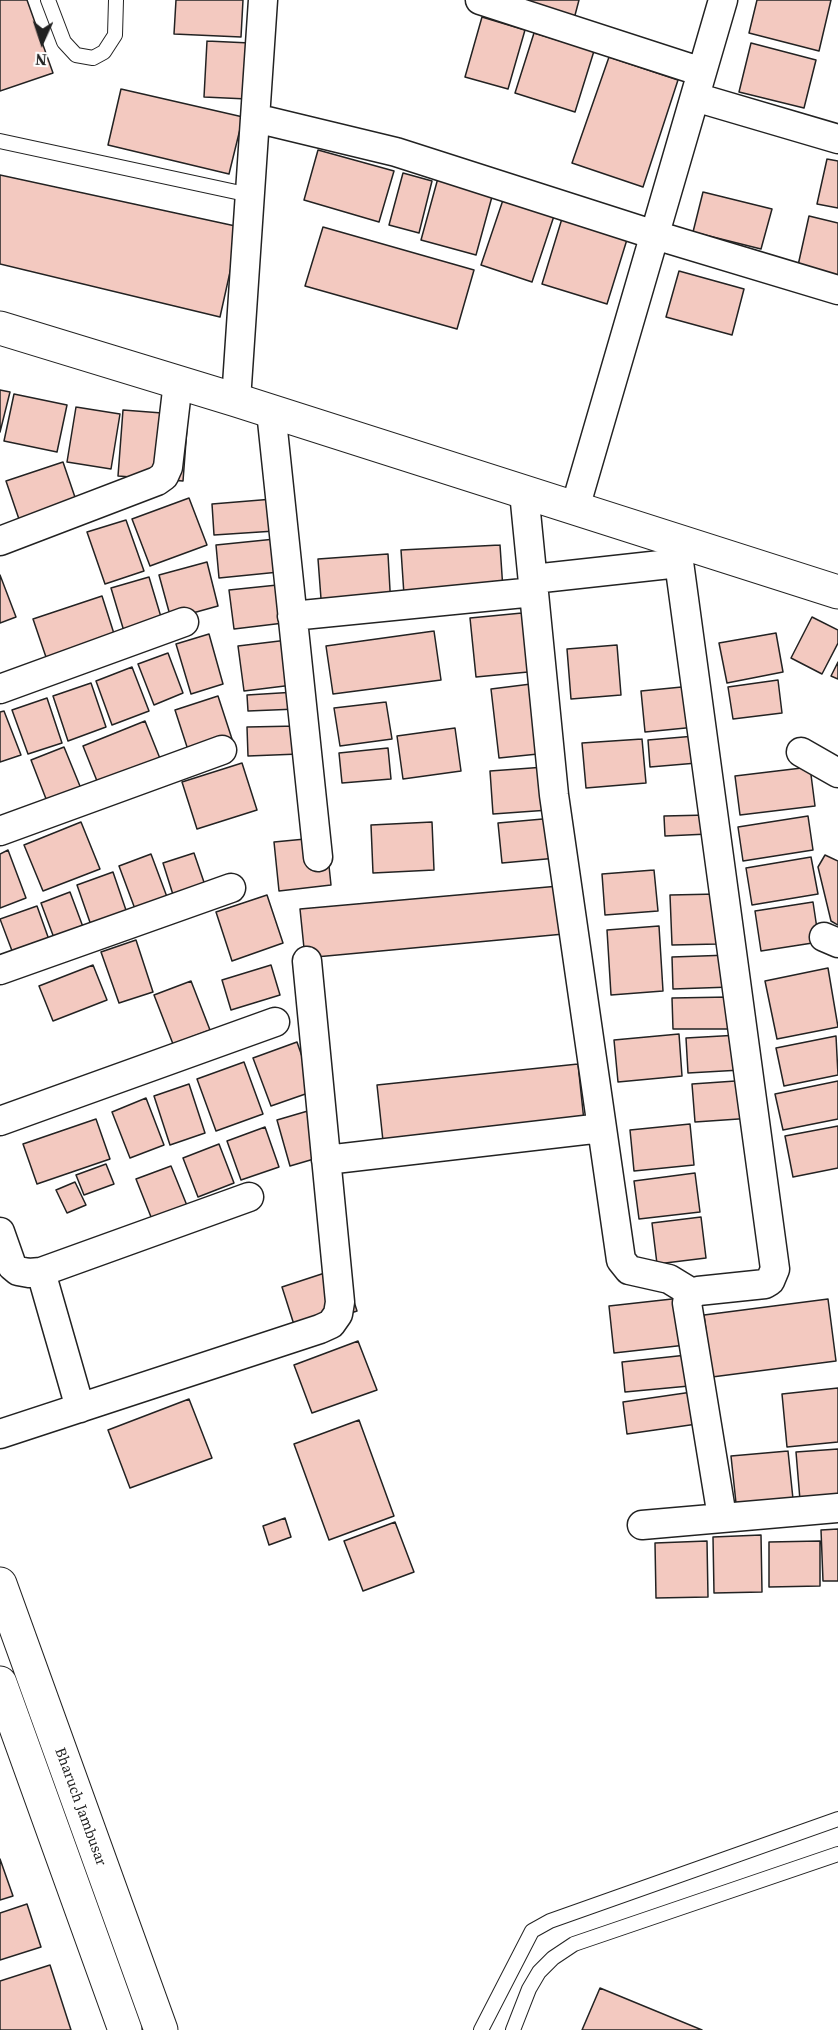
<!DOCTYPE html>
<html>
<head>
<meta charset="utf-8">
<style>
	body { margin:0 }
	#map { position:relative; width:838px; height:2030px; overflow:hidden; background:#fff; font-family:"Source Serif 4",serif }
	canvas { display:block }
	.north { position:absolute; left:12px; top:12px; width:60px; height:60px; -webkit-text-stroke:4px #fff; paint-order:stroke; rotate:183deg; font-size:16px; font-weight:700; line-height:24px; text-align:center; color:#222 }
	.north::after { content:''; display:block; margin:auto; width:21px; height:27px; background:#222; clip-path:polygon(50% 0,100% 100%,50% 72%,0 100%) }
</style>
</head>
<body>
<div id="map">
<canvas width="838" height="2030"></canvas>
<div class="north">N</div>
</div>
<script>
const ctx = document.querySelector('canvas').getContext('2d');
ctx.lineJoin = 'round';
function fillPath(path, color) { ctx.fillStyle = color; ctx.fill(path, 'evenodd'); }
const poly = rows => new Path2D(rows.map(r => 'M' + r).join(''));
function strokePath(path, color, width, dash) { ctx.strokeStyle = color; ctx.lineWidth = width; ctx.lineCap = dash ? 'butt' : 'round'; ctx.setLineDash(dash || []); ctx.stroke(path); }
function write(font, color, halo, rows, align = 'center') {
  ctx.font = font + ' "Source Serif 4",serif'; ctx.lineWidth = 4.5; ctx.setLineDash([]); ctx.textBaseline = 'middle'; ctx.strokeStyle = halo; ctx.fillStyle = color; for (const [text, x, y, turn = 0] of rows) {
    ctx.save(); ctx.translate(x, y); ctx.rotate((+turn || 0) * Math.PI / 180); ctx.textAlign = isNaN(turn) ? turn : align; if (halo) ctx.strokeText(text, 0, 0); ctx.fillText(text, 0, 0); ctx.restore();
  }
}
const building = poly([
	[0,0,27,0,53,73,0,91,0,0],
	[176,0,243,0,241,37,174,34,176,0],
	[512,0,579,0,574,19,512,0],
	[757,0,831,0,819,51,749,33,757,0],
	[482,17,525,30,508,89,465,77,482,17],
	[534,33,594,51,575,112,515,93,534,33],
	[207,41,250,43,247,99,204,97,207,41],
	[751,43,816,60,804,108,739,92,751,43],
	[609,57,678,80,643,187,572,163,609,57],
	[121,89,243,117,229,174,108,145,121,89],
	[318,150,394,171,379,222,304,200,318,150],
	[827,159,838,161,838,208,817,204,827,159],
	[403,173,432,181,419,233,389,225,403,173],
	[0,175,240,227,220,317,0,264,0,175],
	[438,178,493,193,476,255,421,240,438,178],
	[703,192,772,209,761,249,693,232,703,192],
	[504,197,555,213,532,282,481,265,504,197],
	[564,212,629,233,607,304,542,284,564,212],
	[809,216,838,223,838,280,797,270,809,216],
	[323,227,474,270,457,329,305,286,323,227],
	[679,271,744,289,732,335,666,317,679,271],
	[0,390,10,392,0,432,0,390],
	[14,394,67,405,57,452,4,441,14,394],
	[76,407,120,414,111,469,67,462,76,407],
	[123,410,188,415,183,481,118,476,123,410],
	[63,462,79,509,22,528,6,481,63,462],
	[189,498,207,545,150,566,132,519,189,498],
	[273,499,275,531,214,535,212,504,273,499],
	[126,520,144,571,105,584,87,532,126,520],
	[285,538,289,571,219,578,216,545,285,538],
	[500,545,503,590,404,595,401,550,500,545],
	[388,554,391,608,322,612,318,559,388,554],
	[207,562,218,606,171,619,159,575,207,562],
	[0,575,16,617,0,623,0,575],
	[149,577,164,627,126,638,111,588,149,577],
	[287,584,292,622,234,629,229,590,287,584],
	[102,596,116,640,48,663,33,619,102,596],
	[522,613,528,672,476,677,470,618,522,613],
	[812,617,838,630,838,643,822,674,791,658,812,617],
	[434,631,441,680,333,694,326,646,434,631],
	[776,633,783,672,727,683,719,643,776,633],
	[209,634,223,684,191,694,176,644,209,634],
	[296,639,301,684,244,691,238,646,296,639],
	[617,645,621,695,571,699,567,649,617,645],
	[168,653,183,693,154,705,138,664,168,653],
	[838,662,838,679,831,676,838,662],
	[132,667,149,711,112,725,96,681,132,667],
	[778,680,782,713,733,719,728,687,778,680],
	[91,683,106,727,68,741,53,696,91,683],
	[531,684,538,754,499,758,491,689,531,684],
	[692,686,696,727,645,732,641,691,692,686],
	[296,692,297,709,248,711,247,695,296,692],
	[218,696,232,739,189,753,175,710,218,696],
	[47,698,62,743,28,754,12,710,47,698],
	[386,702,392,739,340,746,334,708,386,702],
	[4,711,21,755,0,762,0,712,4,711],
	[145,721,161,761,99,786,83,746,145,721],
	[298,726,299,754,248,756,247,727,298,726],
	[455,728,461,771,403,779,397,736,455,728],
	[695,736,697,763,650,767,648,740,695,736],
	[642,739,646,783,586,788,582,743,642,739],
	[64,747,82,791,48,804,31,760,64,747],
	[388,748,391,779,342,783,339,753,388,748],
	[242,763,257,810,197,829,182,782,242,763],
	[545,767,549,810,493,814,490,771,545,767],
	[810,767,815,806,740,815,735,776,810,767],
	[708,815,708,834,665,836,664,816,708,815],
	[808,816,813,850,743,861,738,827,808,816],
	[554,818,557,858,502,863,498,823,554,818],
	[81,822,100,869,43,891,24,845,81,822],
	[432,822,434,870,373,873,371,825,432,822],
	[326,837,331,885,279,891,274,842,326,837],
	[8,850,26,898,0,908,0,854,8,850],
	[194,853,207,891,175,901,163,863,194,853],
	[151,854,170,905,138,917,119,866,151,854],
	[825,855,838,861,838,925,831,921,818,867,825,855],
	[811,857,818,894,752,905,746,868,811,857],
	[654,870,658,911,605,915,602,874,654,870],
	[113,872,129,919,93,931,77,885,113,872],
	[559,886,564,934,305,958,300,909,559,886],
	[70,892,86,935,57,946,41,903,70,892],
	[718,894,718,944,672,945,670,895,718,894],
	[267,895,283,943,232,961,216,912,267,895],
	[813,902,819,942,761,951,755,911,813,902],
	[37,906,53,951,17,964,0,919,37,906],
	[659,926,663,991,611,995,607,930,659,926],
	[136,940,153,992,119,1003,101,952,136,940],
	[730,955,731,987,673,989,672,957,730,955],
	[93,965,107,1000,53,1021,39,986,93,965],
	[271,965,280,995,231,1010,222,980,271,965],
	[828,968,838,1027,777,1039,765,981,828,968],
	[191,981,210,1030,173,1044,154,995,191,981],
	[730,997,730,1029,673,1029,672,998,730,997],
	[679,1034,682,1076,618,1082,614,1040,679,1034],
	[739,1035,741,1070,688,1073,686,1038,739,1035],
	[836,1036,838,1075,784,1086,776,1048,836,1036],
	[297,1042,314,1091,271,1106,253,1058,297,1042],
	[244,1062,263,1114,216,1131,197,1079,244,1062],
	[578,1064,584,1121,383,1141,377,1085,578,1064],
	[750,1080,753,1118,695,1122,692,1084,750,1080],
	[838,1081,838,1119,783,1130,775,1094,838,1081],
	[189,1084,205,1133,170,1145,154,1096,189,1084],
	[146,1098,164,1145,130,1158,112,1112,146,1098],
	[318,1108,331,1154,290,1166,277,1120,318,1108],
	[96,1119,110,1159,37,1184,23,1144,96,1119],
	[690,1124,694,1165,634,1171,630,1130,690,1124],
	[838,1126,838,1168,793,1177,785,1136,838,1126],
	[265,1127,279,1167,241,1180,227,1141,265,1127],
	[219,1144,234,1183,198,1197,183,1158,219,1144],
	[106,1164,114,1184,84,1195,76,1175,106,1164],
	[171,1166,188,1208,153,1222,136,1179,171,1166],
	[695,1173,700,1212,639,1219,634,1181,695,1173],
	[75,1182,86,1205,67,1213,56,1190,75,1182],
	[701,1217,706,1258,657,1264,652,1223,701,1217],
	[343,1267,357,1311,296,1331,282,1287,343,1267],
	[681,1298,686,1345,614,1353,609,1306,681,1298],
	[828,1299,836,1361,712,1377,704,1315,828,1299],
	[358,1341,377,1390,312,1413,294,1365,358,1341],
	[687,1355,689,1386,625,1392,622,1362,687,1355],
	[838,1388,838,1442,787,1447,782,1394,838,1388],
	[692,1392,697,1424,627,1434,623,1402,692,1392],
	[189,1399,212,1458,130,1488,108,1430,189,1399],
	[359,1420,394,1516,329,1540,294,1444,359,1420],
	[838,1449,838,1497,800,1500,796,1452,838,1449],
	[788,1451,793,1499,736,1503,731,1456,788,1451],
	[285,1518,291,1537,269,1545,263,1526,285,1518],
	[395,1522,414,1572,363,1591,344,1541,395,1522],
	[838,1529,838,1581,823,1581,821,1530,838,1529],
	[761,1535,762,1592,714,1593,713,1537,761,1535],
	[707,1541,708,1597,656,1598,655,1543,707,1541],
	[820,1541,820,1586,769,1587,769,1542,820,1541],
	[0,1859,13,1896,0,1900,0,1859],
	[27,1904,41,1947,0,1960,0,1913,27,1904],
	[50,1965,71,2030,0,2030,0,1981,50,1965],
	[600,1988,702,2030,582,2030,600,1988]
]);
const lane = poly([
	[48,0,64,42,76,55,93,58,104,52,115,35,116,0],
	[0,141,250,195],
	[481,2030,532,1931,550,1921,838,1819],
	[513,2030,529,1989,539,1972,553,1958,574,1944,838,1854]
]);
const street = poly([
	[480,0,702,72],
	[695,97,838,139],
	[255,118,396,152,655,235,838,290],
	[236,400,263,0],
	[271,411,318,857],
	[524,492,554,795,621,1260,629,1270,669,1279,692,1293],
	[575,508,723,0],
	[676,540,775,1269,770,1281,765,1284,698,1291,688,1297,687,1303,722,1517],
	[0,541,157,481,164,476,168,467,178,382],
	[533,579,679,563],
	[292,616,534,592],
	[0,689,184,622],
	[801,752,838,773],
	[0,831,222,750],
	[824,937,838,943],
	[0,970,231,888],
	[0,1121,275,1022],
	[326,1160,602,1128],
	[0,1232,12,1266,18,1271,29,1273,41,1272,249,1197],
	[41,1272,80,1408],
	[0,1434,320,1329,331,1324,338,1314,340,1302,307,961],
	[642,1525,838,1508]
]);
const secondary = poly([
	[0,328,236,400,838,592]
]);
const primary = poly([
	[0,1584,161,2030],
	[0,1683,125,2030]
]);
const streetNames = [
	["Bharuch Jambusar",80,1807,70]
];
fillPath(building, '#f3c9c0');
strokePath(building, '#222', 1.5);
strokePath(lane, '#222', 16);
strokePath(street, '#222', 31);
strokePath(secondary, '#222', 35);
strokePath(primary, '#222', 35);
strokePath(lane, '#fff', 14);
strokePath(street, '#fff', 28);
strokePath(secondary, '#fff', 33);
strokePath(primary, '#fff', 33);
write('15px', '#222', '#fff', streetNames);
</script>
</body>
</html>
